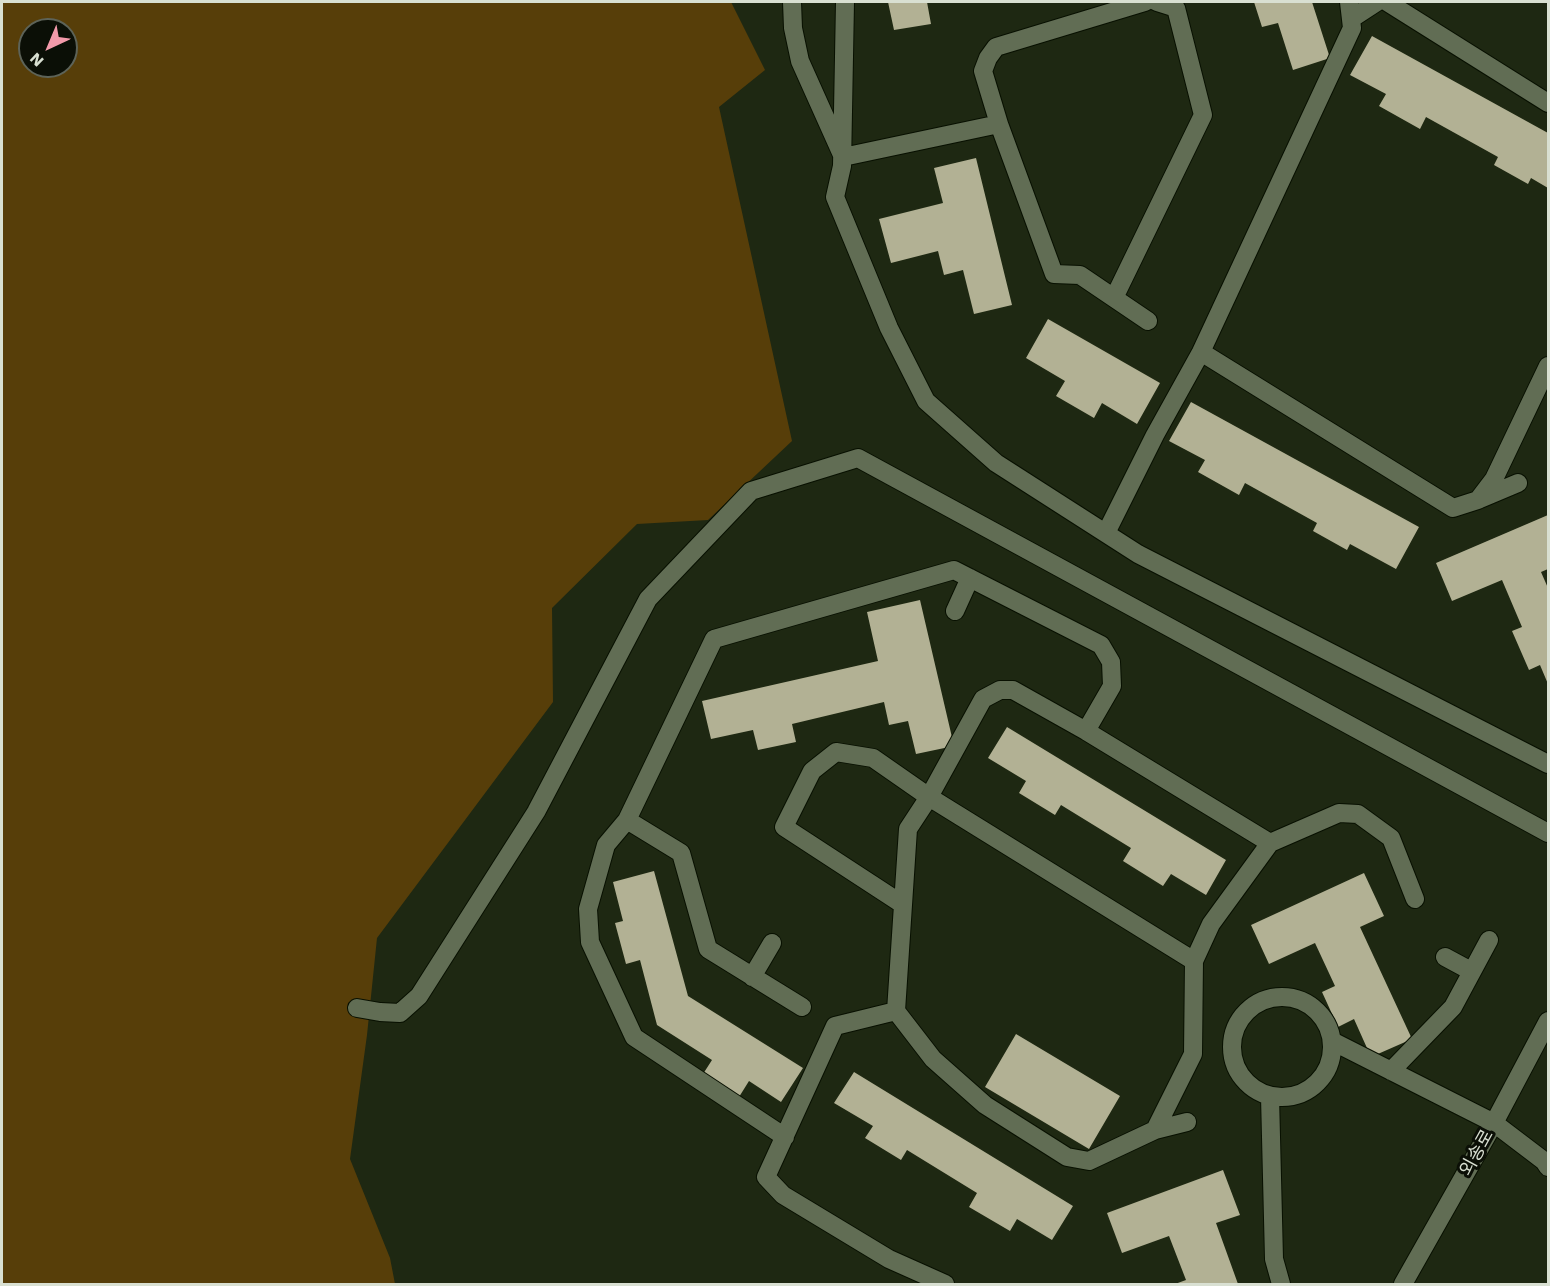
<!DOCTYPE html>
<html>
<head>
<meta charset="utf-8">
<style>
	body { margin:0 }
	#map { position:relative; width:1550px; height:1286px; overflow:hidden; background:#1e2812; font-family:"Work Sans",sans-serif }
	canvas { display:block }
	.frame { position:absolute; inset:0; border:3px solid #d9e0d2; pointer-events:none }
	.north { position:absolute; left:18px; top:18px; width:60px; height:60px; box-sizing:border-box; background:#0b0f06; border:2px solid #5d6358; border-radius:50%; rotate:224deg; font-size:16px; font-weight:700; line-height:24px; text-align:center; color:#d9e0d2 }
	.north::after { content:''; display:block; margin:auto; width:21px; height:27px; background:#f39aaa; clip-path:polygon(50% 0,100% 100%,50% 72%,0 100%) }
</style>
</head>
<body>
<div id="map">
<canvas width="1550" height="1286"></canvas>
<div class="frame"></div>
<div class="north">N</div>
</div>
<script>
const ctx = document.querySelector('canvas').getContext('2d');
ctx.lineJoin = 'round';
function fillPath(path, color) { ctx.fillStyle = color; ctx.fill(path, 'evenodd'); }
const poly = rows => new Path2D(rows.map(r => 'M' + r).join(''));
function strokePath(path, color, width, dash) { ctx.strokeStyle = color; ctx.lineWidth = width; ctx.lineCap = dash ? 'butt' : 'round'; ctx.setLineDash(dash || []); ctx.stroke(path); }
function write(font, color, halo, rows, align = 'center') {
  ctx.font = font + ' "Work Sans","Noto Sans KR",sans-serif'; ctx.lineWidth = 6; ctx.setLineDash([]); ctx.textBaseline = 'middle'; ctx.strokeStyle = halo; ctx.fillStyle = color; for (const [text, x, y, turn = 0] of rows) {
    ctx.save(); ctx.translate(x, y); ctx.rotate((+turn || 0) * Math.PI / 180); ctx.textAlign = isNaN(turn) ? turn : align; if (halo) ctx.strokeText(text, 0, 0); ctx.fillText(text, 0, 0); ctx.restore();
  }
}
const green = poly([
	[2,2,731,2,765,70,719,107,792,441,708,520,637,524,552,608,553,702,377,938,367,1035,350,1159,390,1258,395,1284,2,1284],
	[30,30,66,30,66,66,30,66]
]);
const building = poly([
	[888,2,927,2,931,24,894,30],
	[1254,2,1312,2,1330,58,1293,70,1278,23,1262,27],
	[1372,36,1548,133,1548,188,1531,178,1528,184,1494,165,1498,157,1426,117,1420,129,1379,106,1386,94,1350,75],
	[976,158,1012,305,974,314,963,270,944,275,938,251,891,263,879,219,943,203,934,168],
	[1048,319,1160,383,1137,424,1102,403,1094,418,1056,396,1065,381,1026,358],
	[1191,402,1419,527,1396,569,1350,544,1347,550,1313,531,1317,523,1245,483,1239,495,1198,472,1205,460,1169,441],
	[1548,515,1548,569,1541,572,1548,588,1548,684,1540,665,1529,670,1512,631,1522,627,1502,580,1452,601,1436,563],
	[920,600,954,746,916,754,908,721,889,725,884,702,792,724,796,742,758,750,753,730,711,739,702,701,878,661,867,612],
	[1007,727,1226,860,1206,895,1171,874,1163,886,1123,861,1131,848,1061,805,1055,815,1019,793,1026,781,988,758],
	[654,871,688,996,803,1068,781,1102,749,1081,739,1097,703,1074,712,1060,657,1025,640,960,626,964,615,923,623,921,613,882],
	[1364,873,1384,916,1360,927,1412,1039,1371,1057,1354,1019,1338,1027,1322,992,1335,986,1315,943,1269,964,1251,925],
	[1016,1034,1120,1096,1089,1149,985,1087],
	[854,1072,1073,1206,1052,1240,1017,1219,1010,1231,969,1207,977,1193,907,1150,901,1160,865,1138,873,1126,834,1103],
	[1223,1170,1240,1215,1216,1223,1238,1284,1175,1284,1186,1280,1169,1236,1122,1253,1107,1213]
]);
const minor = poly([
	[792,2,793,28,800,61,843,157,999,124],
	[845,2,842,166,835,197,889,328,926,401,996,463,1138,554,1548,764],
	[1145,2,996,47,988,58,983,71,999,124,1054,274,1080,275,1148,321],
	[1387,2,1548,103],
	[1351,19,1377,2],
	[1114,298,1203,115,1176,8,1157,2],
	[1201,352,1453,508,1478,500,1494,479,1548,366],
	[1480,499,1518,483],
	[1106,533,1155,435,1201,352,1352,28,1349,2],
	[955,611,970,578],
	[627,820,681,853,708,949,802,1007],
	[1270,843,1086,731,1013,690,1000,690,983,699,929,797,908,829,896,1011,933,1059,985,1105,1067,1157,1089,1161,1155,1130,1193,1054,1194,961,1211,924,1270,843,1339,813,1358,814,1391,838,1415,899],
	[902,904,784,827,812,771,836,752,873,758,929,797,1194,961],
	[1445,957,1471,971],
	[752,977,772,943],
	'1232 1047a50 50 0 1 1 100 0a50 50 0 1 1-100 0Z',
	[357,1008,380,1012,400,1013,419,996,536,812,648,599,751,491,858,458,1548,833],
	[896,1011,835,1026,766,1177,783,1195,889,1259,945,1284],
	[1332,1041,1494,1123,1544,1161,1548,1167],
	[1391,1071,1453,1007,1489,940],
	[1270,1096,1274,1259,1281,1284],
	[1155,1130,1187,1122],
	[785,1137,634,1037,590,942,588,909,606,845,627,820,714,639,954,570,1101,645,1111,662,1112,686,1086,731],
	[1403,1284,1494,1123,1548,1021]
]);
const streetNames = [
	["외송로",1477,1153,-61]
];
fillPath(green, '#573e09');
fillPath(building, '#b2b194');
strokePath(minor, '#081000', 20);
strokePath(minor, '#616d54', 18);
write('18px', '#d9e0d2', '#0b0f06', streetNames);
</script>
</body>
</html>
